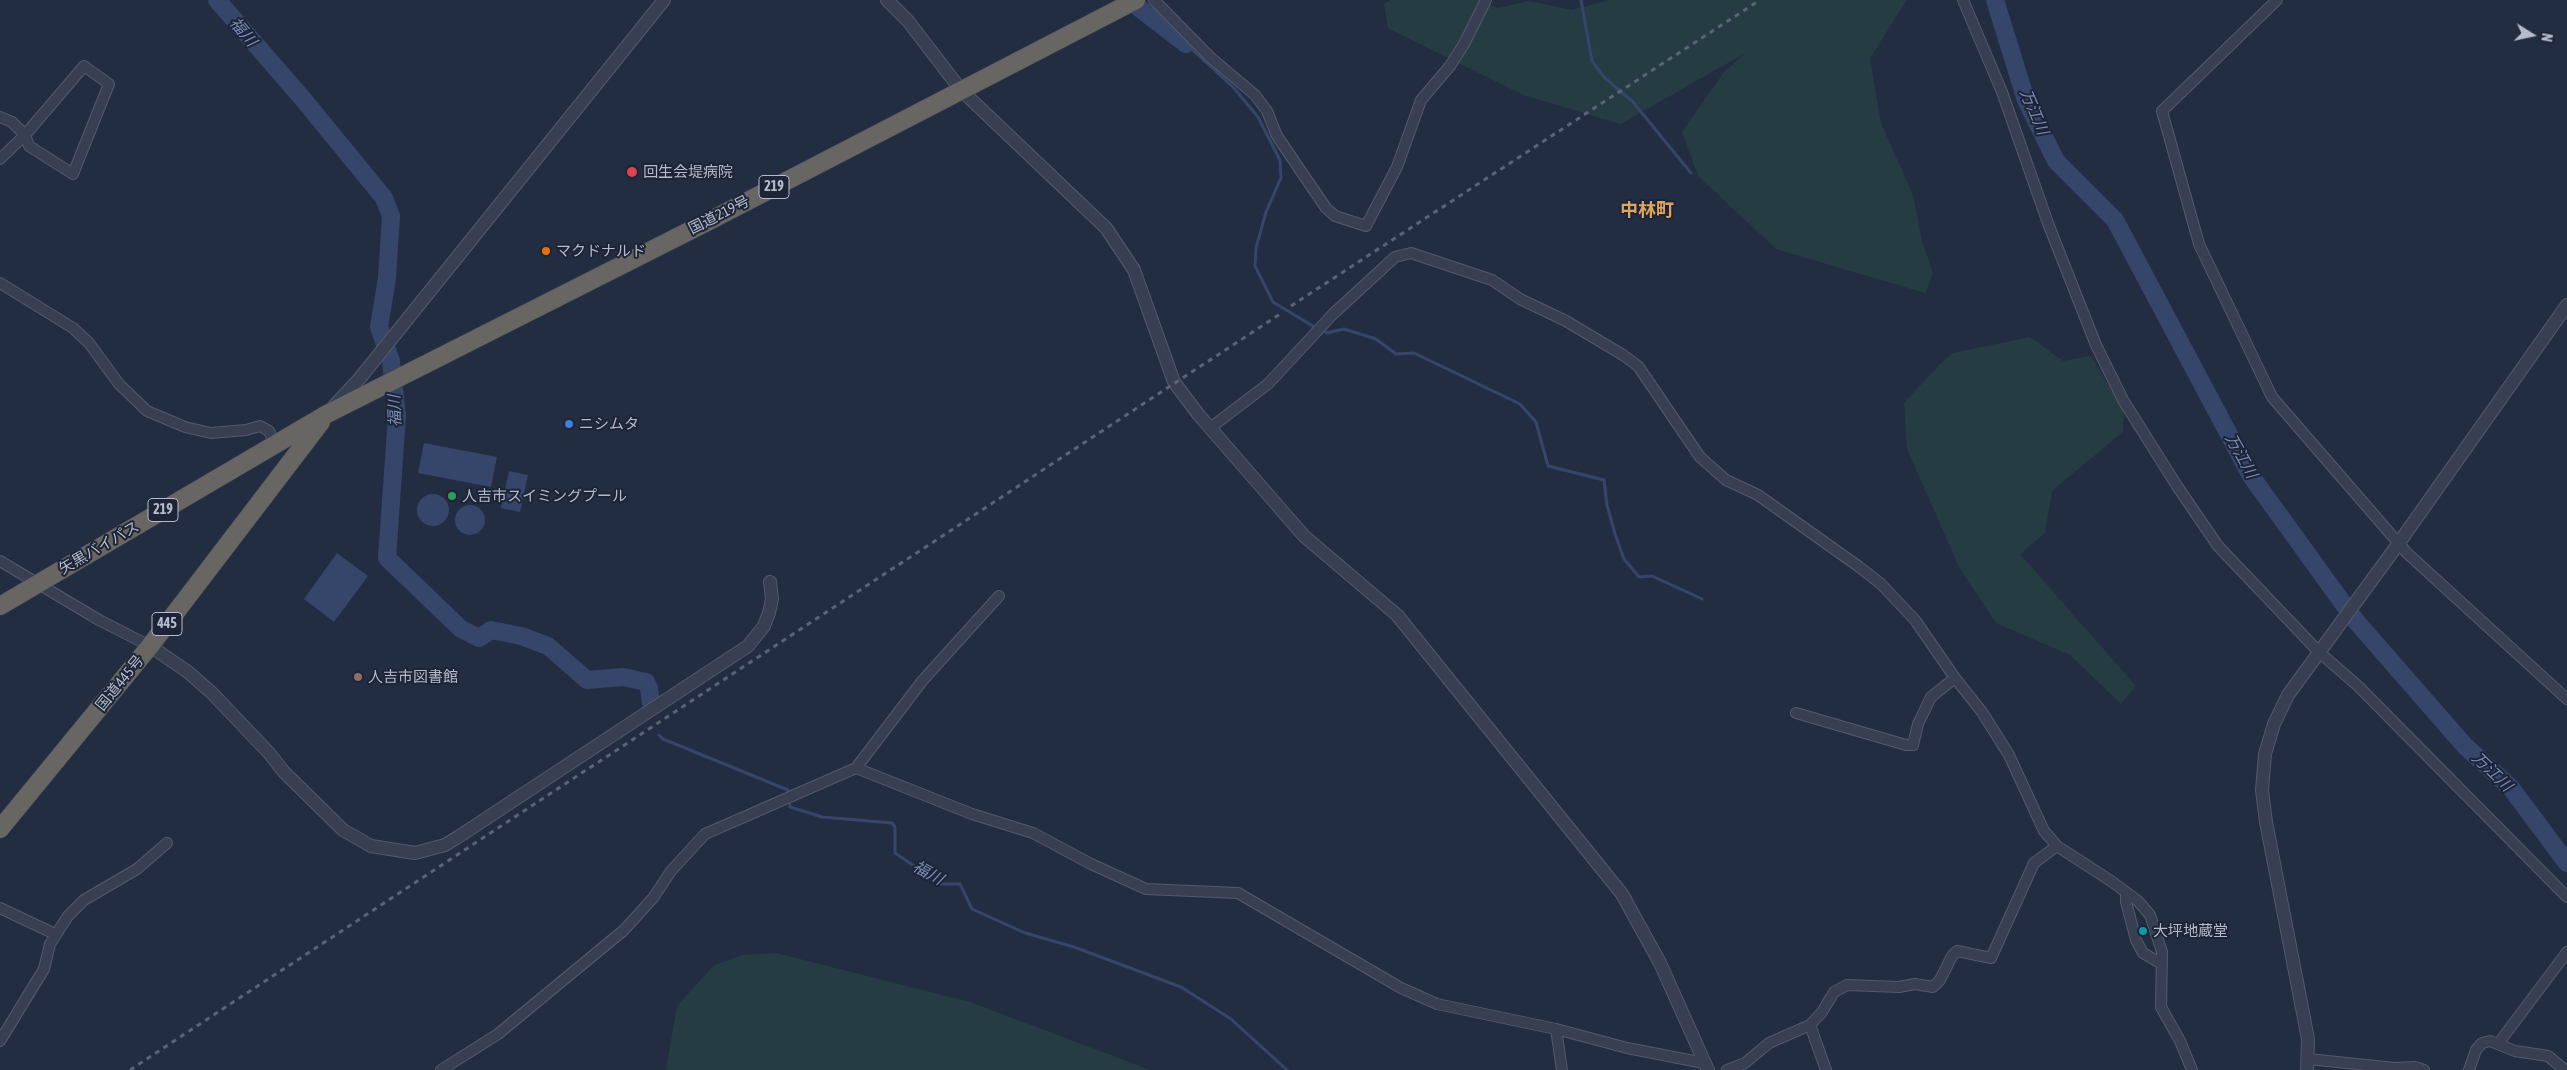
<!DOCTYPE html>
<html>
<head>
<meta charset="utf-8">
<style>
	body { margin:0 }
	#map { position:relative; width:2567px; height:1070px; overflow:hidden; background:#232d42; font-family:"Asap Condensed",sans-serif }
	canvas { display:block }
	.north { position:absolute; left:2507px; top:10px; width:50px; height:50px; -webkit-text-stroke:4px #1d2437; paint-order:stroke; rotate:100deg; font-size:14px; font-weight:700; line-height:20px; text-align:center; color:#b5bbcc }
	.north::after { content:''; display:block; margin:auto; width:18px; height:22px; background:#b5bbcc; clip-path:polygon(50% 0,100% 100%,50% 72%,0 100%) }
</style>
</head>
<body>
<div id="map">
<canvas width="2567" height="1070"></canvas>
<div class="north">N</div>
</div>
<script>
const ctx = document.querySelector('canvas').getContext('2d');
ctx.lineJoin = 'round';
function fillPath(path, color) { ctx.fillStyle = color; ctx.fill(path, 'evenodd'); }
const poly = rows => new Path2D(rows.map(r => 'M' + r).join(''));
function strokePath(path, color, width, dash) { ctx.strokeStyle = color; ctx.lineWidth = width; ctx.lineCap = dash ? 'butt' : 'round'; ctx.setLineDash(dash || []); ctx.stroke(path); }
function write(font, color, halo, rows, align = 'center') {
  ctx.font = font + ' "Asap Condensed","Noto Sans JP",sans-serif'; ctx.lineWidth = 4; ctx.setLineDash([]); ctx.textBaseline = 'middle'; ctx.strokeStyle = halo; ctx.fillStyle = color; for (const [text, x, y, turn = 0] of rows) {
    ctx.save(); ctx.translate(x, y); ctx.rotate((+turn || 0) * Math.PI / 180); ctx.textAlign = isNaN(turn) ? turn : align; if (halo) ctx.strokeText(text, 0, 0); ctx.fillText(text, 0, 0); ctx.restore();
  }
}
const green = poly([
	[1390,0,1479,0,1498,8,1529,1,1572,10,1609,0,1907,0,1870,58,1881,123,1913,195,1922,241,1933,273,1925,293,1776,249,1698,176,1682,132,1724,72,1747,52,1621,124,1523,95,1388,28,1384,4],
	[2030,337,2063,361,2091,356,2124,412,2123,432,2052,491,2045,533,2020,554,2136,686,2121,704,2070,655,1996,623,1960,569,1907,449,1904,403,1940,364,1953,353],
	[776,953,970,1002,1150,1070,666,1070,677,1006,714,965,743,955]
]);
const water = poly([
	[424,443,497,457,491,487,418,473],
	[509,471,528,475,520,512,501,508],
	'417 510a16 16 0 1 1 32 0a16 16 0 1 1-32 0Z',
	'455 520a15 15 0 1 1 30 0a15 15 0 1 1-30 0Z',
	[337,553,368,576,334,622,304,599]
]);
const stream = poly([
	[1581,0,1592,61,1605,78,1633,102,1691,173],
	[1186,44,1234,88,1258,117,1280,160,1281,178,1266,212,1256,248,1255,266,1273,302,1316,328],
	[1322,330,1327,333,1344,329,1376,339,1396,354,1414,353,1520,404,1536,422,1548,466,1604,480,1607,505,1615,534,1624,559,1639,577,1652,576,1702,599],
	[659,735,663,739,788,790,790,807,822,817,892,823,895,827,895,853,941,884,960,884,972,909,1025,933,1074,947,1181,987,1231,1019,1287,1070]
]);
const river = poly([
	[217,0,303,99,384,198,391,216,387,278,379,327,391,361,397,416,387,558,461,629,479,638,491,630,521,636,548,646,587,680,623,677,646,682,649,688,651,703],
	[1135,0,1138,7,1186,44],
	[1995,0,2026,100,2056,161,2115,220,2251,476,2355,620,2465,746,2511,788,2567,863]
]);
const minor = poly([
	[1154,0,1210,57,1255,95,1267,111,1277,136,1326,208,1335,216,1366,226,1397,167,1421,100,1450,66,1464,44,1486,0],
	[1963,0,2002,92,2049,226,2096,345,2123,400,2177,486,2218,546,2319,652,2358,686,2567,897],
	[2277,0,2162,111,2199,244,2272,397,2407,553,2567,699],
	[0,117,12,122,25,135,29,146,73,174,109,84,84,66,25,135,0,159],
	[0,283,73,328,89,343,119,384,147,411,185,427,211,433,246,430,260,426,269,431,275,444],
	[1210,428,1268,384,1333,314,1395,257,1411,253,1492,280,1520,299,1566,321,1623,355,1638,366,1700,457,1726,480,1758,495,1858,566,1881,584,1915,620,1955,678,1982,712,2009,755,2044,831,2057,846,2111,881,2138,901,2150,915,2162,952,2161,1007,2180,1041,2192,1070],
	[0,561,99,620,150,646],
	[1796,713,1906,745,1913,745,1918,724,1931,697,1955,678],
	[856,768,972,814,1033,833,1091,864,1146,889,1238,893,1401,988,1437,1004,1556,1029,1627,1048,1704,1063],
	[2126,893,2126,902,2136,940,2143,953,2162,964],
	[0,908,55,934],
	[1810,1025,1826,1070],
	[1556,1029,1562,1070],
	[0,1041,44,969,50,944,68,916,84,900,137,869,167,843],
	[2498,1044,2567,952],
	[2308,1059,2395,1068,2415,1067,2424,1070],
	[441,1070,498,1034,624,930,653,898,671,871,705,834,856,768,923,680,999,596],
	[1727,1070,1745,1063,1769,1043,1810,1025,1822,1012,1834,992,1847,985,1899,987,1915,984,1933,987,1940,980,1952,956,1957,951,1991,958,2034,863,2057,846],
	[2469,1070,2476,1050,2482,1043,2490,1041,2515,1051,2548,1056,2565,1070]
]);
const tertiary = poly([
	[887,0,908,21,961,90,1106,228,1134,270,1174,382,1198,414,1304,536,1397,615,1622,894,1660,963,1708,1070],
	[333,407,360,378,664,0],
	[150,646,188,672,212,693,269,753,284,772,343,830,371,846,415,853,445,845,458,837,748,646,764,626,769,613,772,599,770,582],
	[2307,1070,2308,1039,2266,822,2262,790,2265,754,2274,724,2288,695,2396,547,2567,305]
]);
const trunk = poly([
	[0,606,327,414,711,220,1136,0],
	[0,829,150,646,321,422]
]);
const rail = poly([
	[1291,306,1760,0],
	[130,1070,1280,314]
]);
const markers = [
	[632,172,6,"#e0444e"],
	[546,251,5,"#e8710a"],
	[569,424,5,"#3f7fe0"],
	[452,496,5,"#2e9e5b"],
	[358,677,5,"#8d6e63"],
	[2143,931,5,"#0f9aa8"]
];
const shields = [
	[774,187,30],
	[163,510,30],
	[167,624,30]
];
const shieldNames = [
	["219",774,187],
	["219",163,510],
	["445",167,624]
];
const poiNames = [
	["回生会堤病院",643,172],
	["マクドナルド",556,251],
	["ニシムタ",579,424],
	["人吉市スイミングプール",462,496],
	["人吉市図書館",368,677],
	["大坪地蔵堂",2153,931]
];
const streetNames = [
	["国道219号",719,215,-27],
	["矢黒バイパス",99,548,-30],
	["国道445号",120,683,-51]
];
const waterNames = [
	["福川",243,32,50],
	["万江川",2034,112,67],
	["福川",395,411,-92],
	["万江川",2241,456,61],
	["万江川",2492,772,44],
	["福川",928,873,29]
];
const quarterNames = [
	["中林町",1647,210]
];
fillPath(green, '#253c43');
fillPath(water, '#36456a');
strokePath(stream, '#36456a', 3);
strokePath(river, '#36456a', 18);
strokePath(minor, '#535a6c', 12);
strokePath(tertiary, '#535a6c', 14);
strokePath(trunk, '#404759', 19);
strokePath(minor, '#383f52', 10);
strokePath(tertiary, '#383f52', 12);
strokePath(trunk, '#676663', 18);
strokePath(rail, '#5a6379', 3, [5, 5]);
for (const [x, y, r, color] of markers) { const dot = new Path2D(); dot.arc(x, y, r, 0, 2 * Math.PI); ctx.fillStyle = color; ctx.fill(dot); strokePath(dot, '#1d2437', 2); }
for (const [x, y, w] of shields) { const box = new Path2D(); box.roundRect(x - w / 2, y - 11.5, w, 23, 4); ctx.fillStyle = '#1d2437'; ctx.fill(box); strokePath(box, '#b5bbcc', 1); }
write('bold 14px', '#b5bbcc', null, shieldNames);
write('15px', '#b5bbcc', '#1d2437', poiNames, 'left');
write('15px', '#b5bbcc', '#1d2437', streetNames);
write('italic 16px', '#7a8cb5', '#1d2437', waterNames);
write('bold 18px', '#dda55e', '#1d2437', quarterNames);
</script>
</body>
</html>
